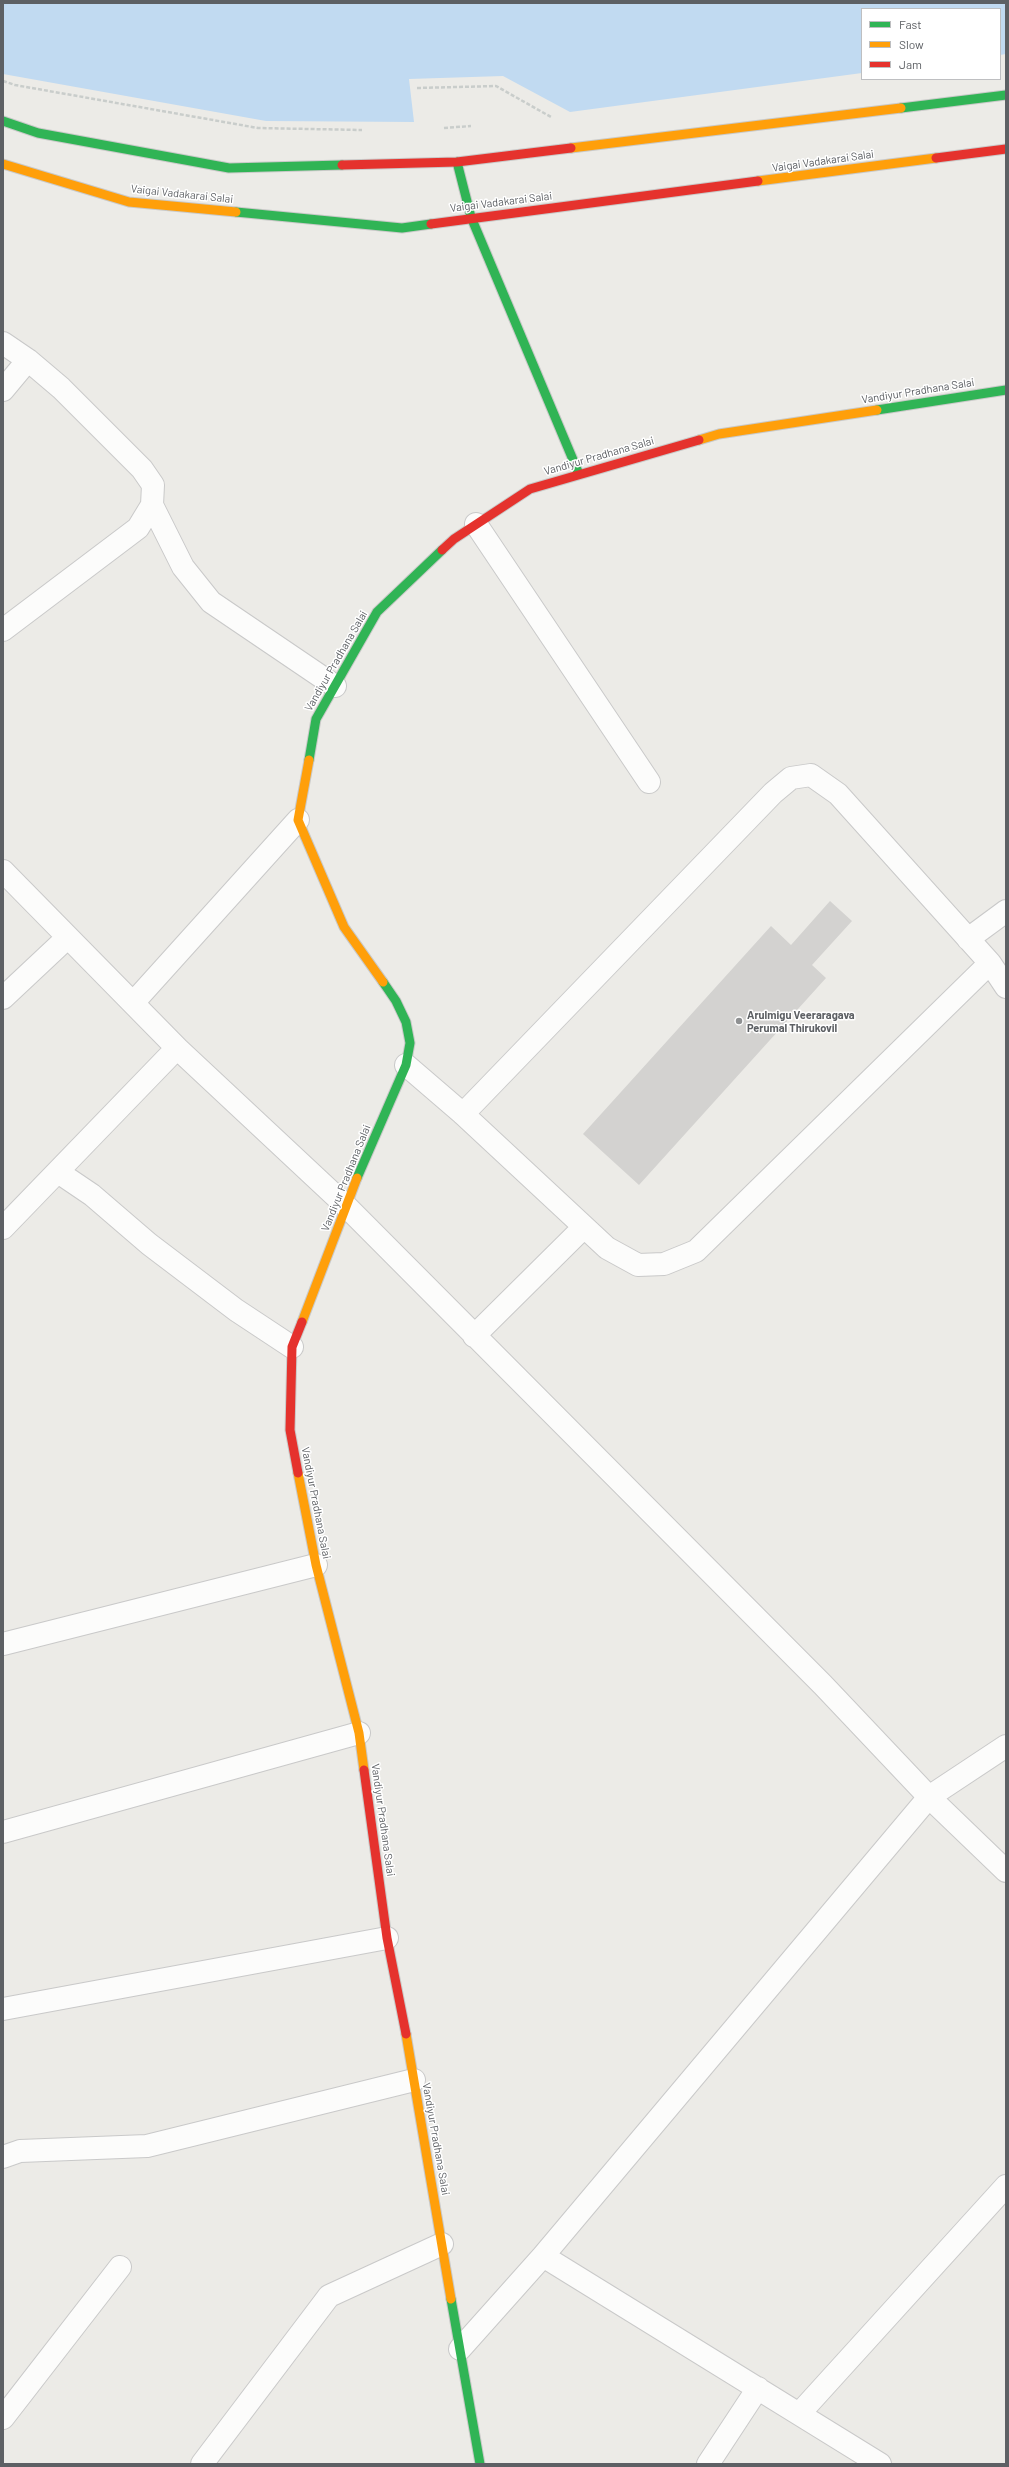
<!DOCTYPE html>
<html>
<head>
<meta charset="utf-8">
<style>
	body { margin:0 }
	#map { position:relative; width:1009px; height:2467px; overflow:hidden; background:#ecebe7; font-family:Barlow,sans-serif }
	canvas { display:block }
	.frame { position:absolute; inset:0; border:4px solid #5d6064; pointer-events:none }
	.legend { position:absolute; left:861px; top:8px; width:140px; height:72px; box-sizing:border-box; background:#fff; border:1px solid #bebfc1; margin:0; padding:5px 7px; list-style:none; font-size:12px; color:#5d6064 }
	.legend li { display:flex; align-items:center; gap:8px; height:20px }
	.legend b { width:20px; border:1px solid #bebfc1 }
</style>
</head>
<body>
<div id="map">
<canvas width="1009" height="2467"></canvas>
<div class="frame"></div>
<ul class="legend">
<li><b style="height:5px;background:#30b455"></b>Fast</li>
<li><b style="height:5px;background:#ff9f0a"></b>Slow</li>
<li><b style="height:5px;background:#e5322d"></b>Jam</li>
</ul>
</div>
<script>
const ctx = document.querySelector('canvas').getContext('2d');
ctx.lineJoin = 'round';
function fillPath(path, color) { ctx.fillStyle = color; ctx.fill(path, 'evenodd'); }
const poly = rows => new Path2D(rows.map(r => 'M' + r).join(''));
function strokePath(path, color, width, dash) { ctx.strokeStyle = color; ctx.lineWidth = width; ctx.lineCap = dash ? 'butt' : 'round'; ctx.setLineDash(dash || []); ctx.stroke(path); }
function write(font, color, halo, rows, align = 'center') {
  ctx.font = font + ' Barlow,sans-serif'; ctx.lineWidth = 3; ctx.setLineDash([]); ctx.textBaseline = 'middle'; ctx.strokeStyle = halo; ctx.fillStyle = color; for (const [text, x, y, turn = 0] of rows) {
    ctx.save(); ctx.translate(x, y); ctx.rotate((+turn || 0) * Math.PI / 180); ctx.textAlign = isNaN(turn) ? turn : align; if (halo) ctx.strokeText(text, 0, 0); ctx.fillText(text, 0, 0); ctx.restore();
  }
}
const water = poly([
	[3,3,1006,3,1006,54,1000,55,1000,9,862,9,862,73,570,112,503,76,409,79,414,122,266,121,3,74]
]);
const building = poly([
	[830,901,852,921,812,965,826,978,639,1185,583,1134,771,926,791,945]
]);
const path = poly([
	[3,81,15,85,258,128,362,130],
	[417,88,496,86,551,117],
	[444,128,471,126]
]);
const street = poly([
	[3,343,28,360,61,388,142,469,153,485,152,505,138,528,3,630],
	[3,390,28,360],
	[152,505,183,567,211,602,335,686],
	[476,524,649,782],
	[3,871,177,1048,345,1205,823,1685,929,1797,1006,1871],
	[968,939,1006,911],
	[990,963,1006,987],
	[3,998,68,937],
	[133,1003,298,820],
	[406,1065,463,1114,607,1248,638,1265,664,1264,696,1251,990,963,838,794,811,775,791,778,773,793,463,1114],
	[58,1172,92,1195,149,1244,236,1310,292,1347],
	[3,1228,177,1048],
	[474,1336,584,1227],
	[3,1644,316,1565],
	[3,1832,359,1733],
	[3,2009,387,1938],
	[3,2157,20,2151,147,2146,414,2080],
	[543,2256,880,2464],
	[460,2349,543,2256,929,1797,1006,1746],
	[799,2414,1006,2186],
	[3,2418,120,2267],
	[202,2464,329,2296,442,2244],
	[708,2464,758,2388]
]);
const fast = poly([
	[901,108,1006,95],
	[3,121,38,133,229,168,342,165],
	[457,162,471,217,579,474],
	[236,212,402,228,431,224],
	[877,410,1006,390],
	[309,760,316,719,377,612,442,550],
	[357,1178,406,1065,410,1043,406,1022,396,1001,383,982],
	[451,2299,480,2464]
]);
const slow = poly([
	[571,148,901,108],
	[3,164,129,202,236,212],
	[758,181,936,158],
	[699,440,719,434,877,410],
	[309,760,298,820,344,927,383,982],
	[302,1322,357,1178],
	[298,1473,316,1565,359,1733,364,1770],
	[406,2034,451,2299]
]);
const jam = poly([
	[936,158,1006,149],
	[342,165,457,162,571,148],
	[431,224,758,181],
	[442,550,454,539,530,489,699,440],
	[298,1473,290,1430,292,1347,302,1322],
	[364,1770,387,1938,406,2034]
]);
const markers = [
	[739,1021,4,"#8f9192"]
];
const streetNames = [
	["Vaigai Vadakarai Salai",823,161,-8],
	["Vaigai Vadakarai Salai",182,194,6],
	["Vaigai Vadakarai Salai",501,202,-7],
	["Vandiyur Pradhana Salai",918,391,-9],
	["Vandiyur Pradhana Salai",599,456,-16],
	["Vandiyur Pradhana Salai",336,661,-60],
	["Vandiyur Pradhana Salai",346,1178,-68],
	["Vandiyur Pradhana Salai",316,1503,79],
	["Vandiyur Pradhana Salai",383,1820,82],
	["Vandiyur Pradhana Salai",436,2139,80]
];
const poiNames = [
	["Arulmigu Veeraragava",747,1015],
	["Perumal Thirukovil",747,1028]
];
fillPath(water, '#c1daf1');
fillPath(building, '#d3d2d0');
strokePath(street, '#c9c9c9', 24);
strokePath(fast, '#c9c9c8', 11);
strokePath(slow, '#c9c9c8', 11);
strokePath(jam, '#c9c9c8', 11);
strokePath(path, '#c9cdcb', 2.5, [4, 2]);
strokePath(street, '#fcfcfb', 22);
strokePath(fast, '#30b455', 9);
strokePath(slow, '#ff9f0a', 9);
strokePath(jam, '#e5322d', 9);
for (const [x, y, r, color] of markers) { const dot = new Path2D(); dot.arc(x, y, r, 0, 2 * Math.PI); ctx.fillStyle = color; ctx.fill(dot); strokePath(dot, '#fff', 1.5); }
write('11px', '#5d6064', '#fff', streetNames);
write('bold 11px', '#5d6064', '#fff', poiNames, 'left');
</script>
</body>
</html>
